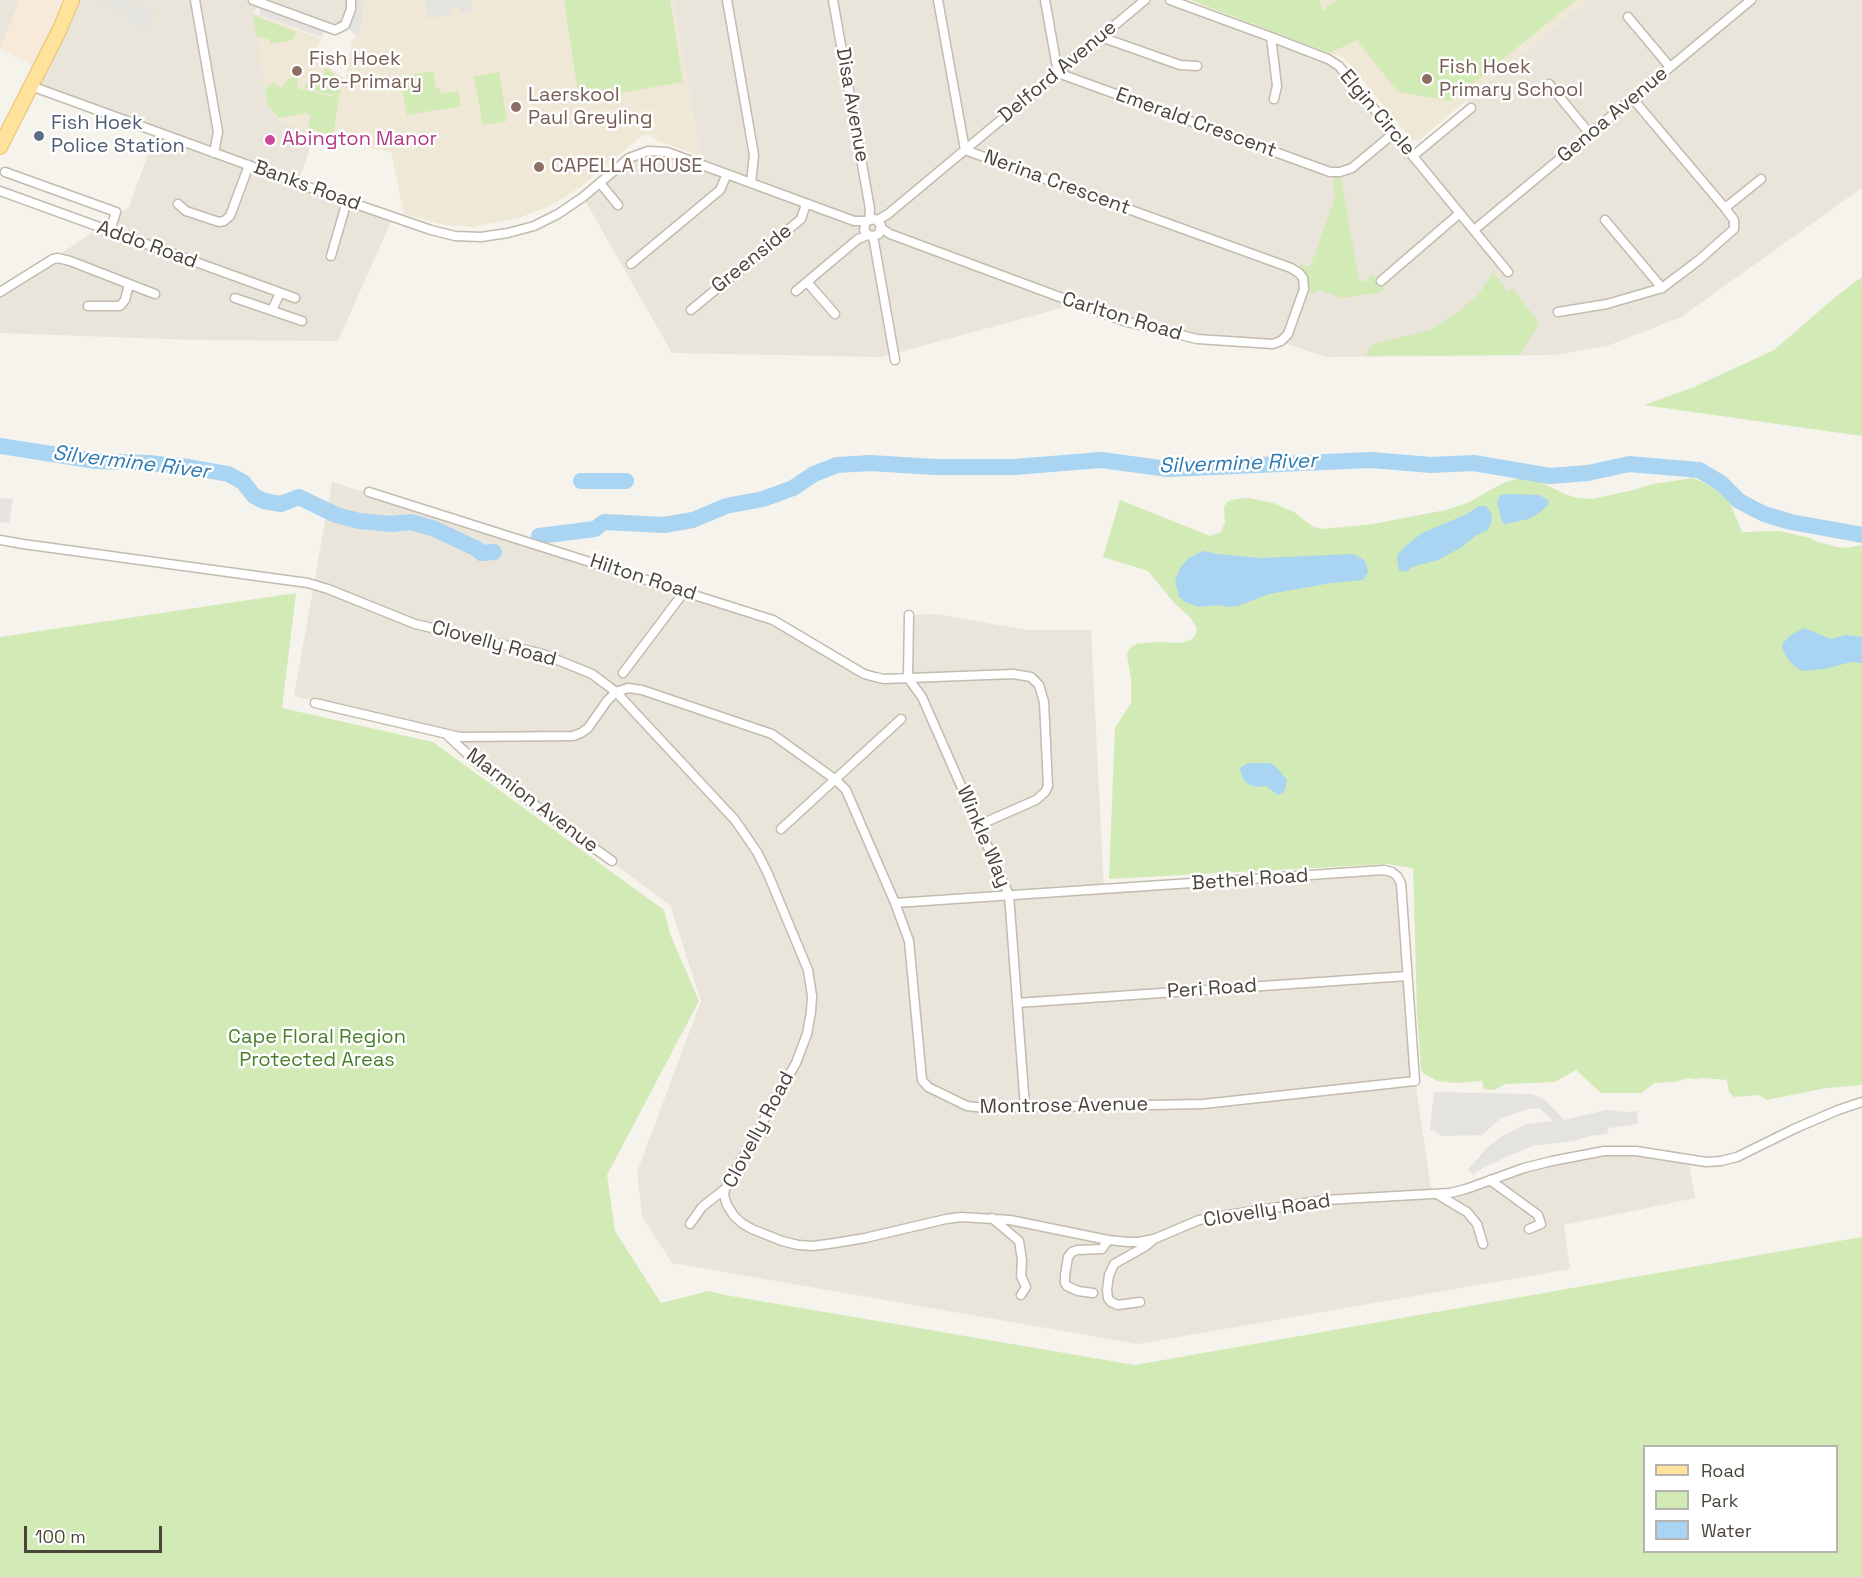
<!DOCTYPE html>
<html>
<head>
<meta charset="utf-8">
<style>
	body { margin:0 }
	#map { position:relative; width:1862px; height:1577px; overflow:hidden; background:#f6f3ec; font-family:"Space Grotesk",sans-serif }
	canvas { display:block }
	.legend { position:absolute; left:1643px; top:1445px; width:195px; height:108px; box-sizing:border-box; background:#fff; border:2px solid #b7b4b0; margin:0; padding:8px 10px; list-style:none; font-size:18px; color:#4b4439 }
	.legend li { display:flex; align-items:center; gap:12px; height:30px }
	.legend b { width:30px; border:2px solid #b7b4b0 }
	.scale { position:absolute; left:24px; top:1526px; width:138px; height:27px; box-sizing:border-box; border:3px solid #4b4439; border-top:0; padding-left:8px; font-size:18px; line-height:21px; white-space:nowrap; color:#4b4439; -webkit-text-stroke:4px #fff; paint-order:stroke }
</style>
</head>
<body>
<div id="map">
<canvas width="1862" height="1577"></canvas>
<ul class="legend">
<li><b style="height:8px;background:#ffe39c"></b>Road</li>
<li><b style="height:16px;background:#d2eab5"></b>Park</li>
<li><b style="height:16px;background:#a9d4f2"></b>Water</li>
</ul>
<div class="scale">100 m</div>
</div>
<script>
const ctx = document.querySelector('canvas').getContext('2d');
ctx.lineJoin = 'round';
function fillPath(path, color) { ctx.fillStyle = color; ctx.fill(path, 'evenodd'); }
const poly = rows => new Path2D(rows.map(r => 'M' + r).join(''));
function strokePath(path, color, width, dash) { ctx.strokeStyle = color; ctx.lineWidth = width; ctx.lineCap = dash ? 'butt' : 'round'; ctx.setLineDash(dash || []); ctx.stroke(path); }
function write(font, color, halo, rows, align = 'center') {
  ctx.font = font + ' "Space Grotesk",sans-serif'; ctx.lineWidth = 5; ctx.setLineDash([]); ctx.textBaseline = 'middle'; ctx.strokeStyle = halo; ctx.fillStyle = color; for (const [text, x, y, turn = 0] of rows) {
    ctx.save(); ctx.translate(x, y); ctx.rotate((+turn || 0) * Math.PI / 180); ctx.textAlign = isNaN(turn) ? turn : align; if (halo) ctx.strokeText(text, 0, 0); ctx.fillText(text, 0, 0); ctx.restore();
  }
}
const residential = poly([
	[0,0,20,0,0,49],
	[72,0,351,0,347,20,335,30,261,3,253,13,278,119,315,134,298,183,393,217,338,341,192,340,0,333,0,292,53,259,129,207,156,132,31,86],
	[673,0,1170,0,1328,59,1413,156,1471,108,1466,101,1587,0,1862,0,1862,188,1681,317,1607,346,1555,355,1326,357,1281,342,1208,340,1077,304,881,357,672,353,583,197,629,158,648,151,695,163,700,156],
	[332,482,562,553,773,620,864,674,907,678,909,615,935,614,1028,630,1091,630,1104,889,1384,870,1397,876,1415,1081,1432,1194,1450,1193,1524,1168,1604,1151,1688,1159,1695,1198,1564,1225,1570,1269,1138,1344,672,1263,642,1216,637,1172,701,1001,670,905,477,763,447,735,294,696]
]);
const commercial = poly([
	[20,0,72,0,40,69,0,49]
]);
const education = poly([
	[365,0,673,0,700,156,656,140,648,134,643,135,579,188,550,206,521,217,474,227,445,225,404,214,391,152,335,141,315,134,278,119,267,106,253,13,319,38,321,39,315,53,321,62,346,79,352,40,360,32],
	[1320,0,1587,0,1419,140,1411,139,1344,58,1329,53]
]);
const green = poly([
	[564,0,670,0,683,82,579,100],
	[1190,0,1320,0,1322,11,1337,0,1576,0,1451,101,1398,92,1358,42,1364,37,1329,53],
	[253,15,296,32,293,40,270,44,270,40,256,36],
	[325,67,342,80,339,97,305,88,305,83,311,84,314,73,323,76],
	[433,71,436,88,439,88,440,94,458,91,461,106,407,115,400,77],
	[499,72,507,121,483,125,474,77],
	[299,75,297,88,339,98,333,136,308,128,311,116,306,113,279,118,268,106,265,90,273,82,281,88,288,79],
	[1341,177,1359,281,1366,281,1373,275,1384,288,1378,293,1342,298,1320,290,1311,294,1308,279,1299,263,1310,267,1335,198,1333,178],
	[1493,272,1508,292,1513,289,1539,323,1520,355,1365,356,1373,344,1430,330,1459,311,1479,294],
	[1862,277,1862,436,1644,405,1694,387,1774,350,1839,294],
	[1524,477,1532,478,1565,494,1577,498,1593,499,1633,490,1653,484,1693,478,1719,490,1727,496,1742,532,1779,531,1810,538,1815,541,1837,547,1846,548,1862,545,1862,1085,1826,1088,1767,1100,1759,1095,1734,1097,1729,1092,1727,1080,1703,1078,1695,1079,1687,1078,1676,1082,1654,1083,1642,1093,1601,1093,1576,1070,1555,1082,1506,1084,1494,1090,1484,1089,1482,1081,1456,1083,1438,1081,1423,1073,1421,1068,1417,1012,1413,868,1387,864,1109,879,1115,728,1131,703,1131,679,1127,655,1129,649,1136,644,1156,642,1182,643,1192,639,1196,634,1197,629,1190,617,1175,604,1148,571,1103,557,1120,500,1210,536,1221,532,1225,522,1224,507,1227,502,1235,499,1249,498,1273,503,1294,512,1312,526,1321,529,1373,524,1446,510,1467,503,1505,482],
	[296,593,282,708,433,742,664,910,670,934,699,1001,607,1175,615,1231,661,1303,709,1291,725,1295,1135,1365,1862,1237,1862,1577,0,1577,0,637],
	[1644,1446,1836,1446,1836,1552,1644,1552]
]);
const parking = poly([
	[100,0,129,0,128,2,155,12,148,29,127,22,130,15,99,3],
	[351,0,365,0,360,32,356,36,345,25],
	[425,0,471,0,472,10,461,12,460,7,450,9,451,14,428,19],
	[261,3,326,27,321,37,259,15],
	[0,498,13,499,9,523,0,522],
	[1434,1092,1532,1094,1545,1100,1564,1120,1606,1110,1625,1112,1637,1111,1638,1124,1609,1128,1607,1134,1590,1136,1573,1141,1532,1146,1484,1167,1473,1175,1468,1169,1489,1146,1504,1135,1526,1124,1553,1121,1539,1108,1529,1109,1501,1118,1482,1135,1442,1136,1430,1129]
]);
const water = poly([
	[1509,494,1539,495,1548,500,1549,504,1539,513,1529,519,1505,524,1502,522,1497,503,1500,495],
	[1479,506,1486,506,1491,513,1492,520,1488,530,1475,536,1462,547,1438,560,1412,567,1406,572,1399,570,1397,559,1398,554,1407,545,1422,533,1467,514],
	[1203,551,1217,554,1261,558,1353,554,1363,559,1366,563,1368,572,1363,580,1331,583,1269,594,1238,606,1229,607,1218,605,1199,607,1185,602,1179,597,1175,580,1180,568,1189,558],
	[1804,628,1831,639,1846,635,1862,637,1862,663,1851,662,1829,668,1805,671,1800,670,1792,664,1788,659,1782,648,1783,643,1791,635],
	[1248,763,1270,763,1278,769,1287,780,1284,792,1278,795,1266,786,1256,787,1248,784,1243,779,1240,770,1241,767]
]);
const river = poly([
	[0,446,96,461,148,463,189,467,228,474,243,482,254,496,264,501,281,504,299,497,336,515,359,521,392,524,411,522,435,529,477,549,481,553,494,552],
	[581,481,626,481],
	[539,536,595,529,604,522,664,525,693,520,726,506,763,499,793,488,814,474,837,465,870,463,935,467,1014,467,1101,460,1168,469,1371,460,1431,465,1474,463,1550,476,1588,473,1629,464,1699,470,1721,483,1739,501,1764,514,1791,522,1862,535]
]);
const street = poly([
	[195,0,218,132,214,153],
	[253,0,335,30,345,25,351,9,351,0],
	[727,0,754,155,751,183],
	[833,0,870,209,869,220],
	[1045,0,1058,73,1330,172,1340,172,1352,168,1394,133],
	[1170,0,1271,37,1328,59,1339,66,1508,272],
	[1628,17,1670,67],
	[1101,37,1180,65,1197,66],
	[1271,37,1277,86,1274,99],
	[1549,84,1590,134],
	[31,86,344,200,431,230,455,236,481,237,508,233,534,226,558,214,583,197,629,158,648,151,667,152,854,221,866,221,875,219,881,225,879,234,873,236,868,235,864,230,866,221],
	[1413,156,1471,108],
	[5,172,116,212,110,231],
	[600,183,618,205],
	[0,191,295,298],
	[178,204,186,211,219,222,224,221,230,216,249,165],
	[1725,208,1761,179],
	[878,220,888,214,1145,0],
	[1605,220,1662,288],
	[881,228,890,234,1127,322,1197,339,1273,344,1281,341,1288,334,1304,289,1303,278,1299,273,1291,268,965,150,938,0],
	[1474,230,1751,0],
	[873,236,895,360],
	[331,256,347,201],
	[631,264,720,190,727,174],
	[1381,281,1460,213],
	[807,282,835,314],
	[796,291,858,239,868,235],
	[0,292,53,259,58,258,70,261,155,294],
	[235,298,302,321],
	[88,306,120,306,125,300,129,284],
	[272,310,280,293],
	[691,310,801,219,806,204],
	[1558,312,1607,304,1662,288,1699,260,1734,229,1734,220,1725,208,1633,99],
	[369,492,773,620,864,674,875,677,884,679,1013,674,1031,677,1039,685,1044,702,1048,786,1045,792,1036,800,979,825],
	[0,540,23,544,308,583,328,589,415,624,543,654,592,674,616,692,735,820,757,852,768,874,808,970,812,996,811,1012,807,1034,796,1063,725,1189,724,1195,727,1205,734,1216,743,1224,752,1229,782,1241,798,1245,813,1246,835,1243,865,1238,946,1219,961,1217,1010,1220,1108,1240,1128,1242,1139,1242,1154,1239,1199,1220,1228,1215,1325,1200,1450,1193,1466,1189,1524,1168,1552,1161,1604,1151,1636,1151,1706,1162,1721,1161,1737,1157,1796,1128,1838,1110,1862,1102],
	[909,615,908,678,922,697,1009,895,1025,1107],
	[623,673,684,592],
	[315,703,460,737,573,736,581,733,588,728,607,701,616,692,628,688,642,690,772,734,836,780,846,790,895,903,909,941,922,1080,928,1087,967,1106,985,1108,1203,1104,1415,1081,1401,883,1397,876,1392,872,1384,870,895,903],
	[448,736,477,763,612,861],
	[781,829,901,719],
	[1017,1003,1407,976],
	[1490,1180,1538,1215,1541,1224,1529,1229],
	[1437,1194,1467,1212,1477,1224,1483,1244],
	[992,1218,1019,1241,1022,1260,1021,1276,1026,1287,1021,1295],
	[690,1224,702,1207,725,1189],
	[1093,1293,1078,1291,1067,1286,1065,1283,1065,1275,1068,1257,1072,1252,1077,1250,1102,1249,1108,1240],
	[1140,1302,1118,1305,1111,1302,1108,1298,1107,1290,1109,1275,1114,1264,1146,1246,1154,1239]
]);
const primary = poly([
	[0,147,59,31,72,0]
]);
const markers = [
	[297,71,6,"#8d6e63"],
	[1427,79,6,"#8d6e63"],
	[516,107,6,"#8d6e63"],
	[39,136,6,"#5c6f8a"],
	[270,140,6,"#d1479c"],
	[539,167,6,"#8d6e63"]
];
const educationNames = [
	["Fish Hoek",309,60],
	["Pre-Primary",309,83],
	["Fish Hoek",1439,68],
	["Primary School",1439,91],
	["Laerskool",528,96],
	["Paul Greyling",528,119],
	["CAPELLA HOUSE",551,167]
];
const streetNames = [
	["Delford Avenue",1058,72,-40],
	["Disa Avenue",852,105,80],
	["Elgin Circle",1377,113,50],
	["Genoa Avenue",1613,115,-40],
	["Emerald Crescent",1196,123,20],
	["Nerina Crescent",1057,183,20],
	["Banks Road",307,186,20],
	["Addo Road",147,245,20],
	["Greenside",752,259,-39],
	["Carlton Road",1122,317,17],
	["Hilton Road",643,578,18],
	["Clovelly Road",494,644,15],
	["Marmion Avenue",532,801,37],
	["Winkle Way",983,837,67],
	["Bethel Road",1250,880,-4],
	["Peri Road",1212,989,-4],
	["Montrose Avenue",1064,1106,-1],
	["Clovelly Road",759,1130,-62],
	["Clovelly Road",1267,1211,-9]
];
const serviceNames = [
	["Fish Hoek",51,124],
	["Police Station",51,147]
];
const hotelNames = [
	["Abington Manor",282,140]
];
const parkNames = [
	["Cape Floral Region",317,1038],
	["Protected Areas",317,1061]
];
const waterNames = [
	["Silvermine River",131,463,7],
	["Silvermine River",1238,464,-2]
];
fillPath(residential, '#eae5da');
fillPath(commercial, '#f7ead8');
fillPath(education, '#efe8d6');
fillPath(green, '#d2eab5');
fillPath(parking, '#e5e3e0');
fillPath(water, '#a9d4f2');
strokePath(river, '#a9d4f2', 16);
strokePath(street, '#c2bbae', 11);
strokePath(primary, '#e6c16a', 16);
strokePath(street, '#fff', 8);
strokePath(primary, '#ffe39c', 14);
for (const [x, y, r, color] of markers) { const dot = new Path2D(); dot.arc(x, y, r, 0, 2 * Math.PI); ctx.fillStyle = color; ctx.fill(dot); strokePath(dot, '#fff', 2); }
write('20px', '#785e54', '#fff', educationNames, 'left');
write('20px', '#4b4439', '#fff', streetNames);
write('20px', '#4e5e75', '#fff', serviceNames, 'left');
write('20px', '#b23c85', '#fff', hotelNames, 'left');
write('20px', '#4a7f2a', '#fff', parkNames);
write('italic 21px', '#2e7ab2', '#fff', waterNames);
</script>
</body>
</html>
